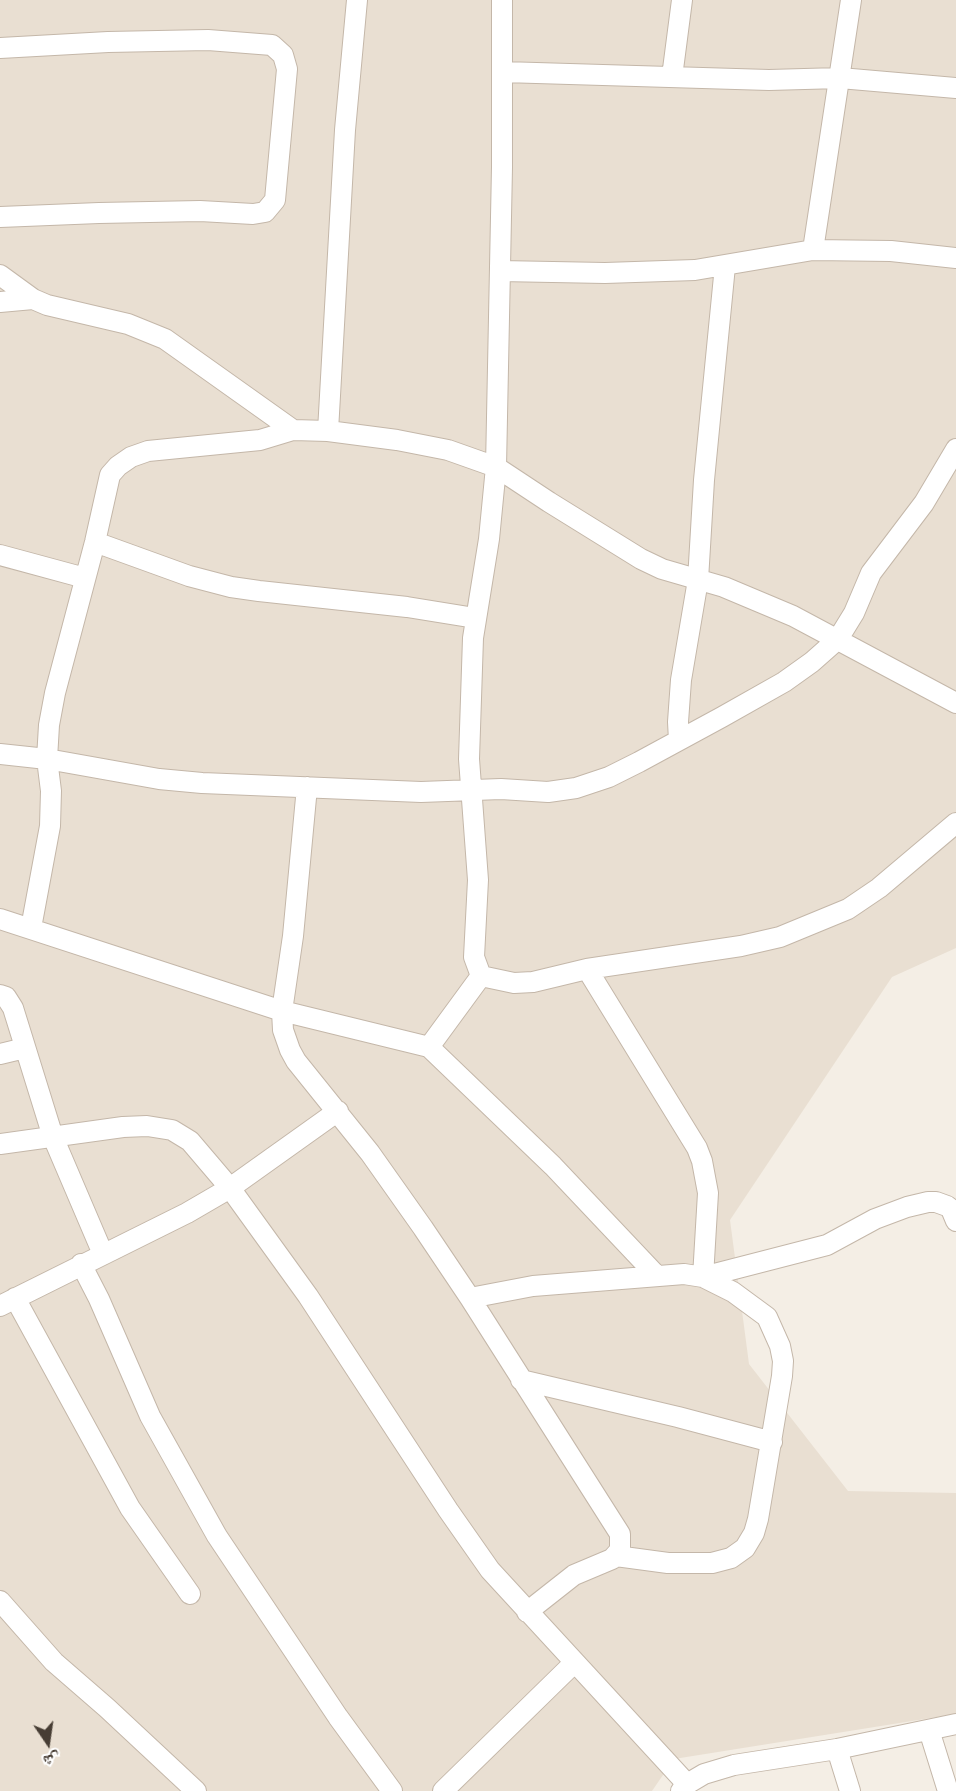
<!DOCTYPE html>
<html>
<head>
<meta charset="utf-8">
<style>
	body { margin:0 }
	#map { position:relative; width:956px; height:1791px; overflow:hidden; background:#f4eee5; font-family:"Open Sans","Noto Naskh Arabic",sans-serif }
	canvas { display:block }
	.north { position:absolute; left:18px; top:1713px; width:60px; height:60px; -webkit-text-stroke:4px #fff; paint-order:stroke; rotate:167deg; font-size:16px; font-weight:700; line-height:24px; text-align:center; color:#473d34 }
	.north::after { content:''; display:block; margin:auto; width:21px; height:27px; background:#473d34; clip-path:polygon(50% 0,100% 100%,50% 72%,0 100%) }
</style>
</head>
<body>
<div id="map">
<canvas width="956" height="1791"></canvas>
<div class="north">ش</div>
</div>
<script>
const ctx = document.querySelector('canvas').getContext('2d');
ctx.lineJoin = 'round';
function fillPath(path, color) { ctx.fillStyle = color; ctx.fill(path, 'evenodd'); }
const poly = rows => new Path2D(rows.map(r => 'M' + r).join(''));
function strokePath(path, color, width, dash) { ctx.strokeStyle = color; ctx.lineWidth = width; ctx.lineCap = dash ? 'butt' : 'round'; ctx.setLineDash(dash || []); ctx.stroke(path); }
const residential = poly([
	[0,0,956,0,956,948,892,977,730,1220,749,1364,848,1491,956,1493,956,1714,674,1759,652,1791,0,1791]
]);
const minor = poly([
	[0,48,108,42,208,40,272,45,283,55,287,69,275,200,265,212,253,214,200,211,99,213,0,217],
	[503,72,769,80,840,78,956,88],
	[672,77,682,0],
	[813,250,851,0],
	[500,271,605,273,695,270,813,250,891,251,956,258],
	[0,275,33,299,47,305,128,324,165,339,293,430],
	[0,302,33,299],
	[328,431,345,130,357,0],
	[95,542,189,576,231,587,259,591,407,607,475,618],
	[0,555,85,578],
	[679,740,678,722,681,680,698,580,704,480,725,266],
	[0,754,47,759,159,779,202,783,421,792,501,789,548,792,576,788,609,777,639,762,722,717,784,682,812,662,838,639,854,613,871,573,924,503,956,449],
	[307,787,293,936,282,1011,283,1030,290,1050,296,1061,370,1153,423,1228,470,1298,620,1534,620,1550,612,1559,574,1575,527,1612],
	[0,919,282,1011,429,1047,553,1166,657,1276],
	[31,928,50,826,51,791,47,759,49,725,55,693,95,542,110,475,118,466,131,457,148,451,260,440,293,430,328,431,397,440,448,450,496,467,549,502,641,559,662,569,724,587,793,616,956,703],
	[587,969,697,1148,702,1161,708,1193,703,1277,733,1292,767,1317,780,1346,783,1361,782,1376,758,1519,754,1533,745,1548,731,1558,712,1563,668,1563,616,1556],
	[481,976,474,957,478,880,469,759,473,638,489,539,496,467,502,167,502,0],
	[0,995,6,997,13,1008,53,1137,103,1254],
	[429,1047,481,976,514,983,533,982,587,969,741,946,780,937,848,909,879,888,956,823],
	[0,1054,25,1048],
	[0,1144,123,1127,147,1126,172,1130,190,1141,230,1188,308,1296,448,1510,490,1570,687,1784],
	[81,1264,99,1299,150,1416,217,1536,338,1717,392,1791],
	[15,1298,130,1508,190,1594],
	[470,1298,533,1286,684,1274,703,1277,827,1245,875,1219,907,1207,928,1202,936,1202,947,1206,951,1209,956,1221],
	[0,1306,187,1213,230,1188,338,1111],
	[521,1380,678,1417,772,1442],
	[0,1601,54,1662,107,1708,196,1791],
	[929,1730,948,1791],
	[837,1749,850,1791],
	[443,1791,574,1663],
	[681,1791,687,1784,704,1774,734,1765,837,1749,956,1724]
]);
fillPath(residential, '#e9dfd2');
strokePath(minor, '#c4b7a9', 22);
strokePath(minor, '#fff', 20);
</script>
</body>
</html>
